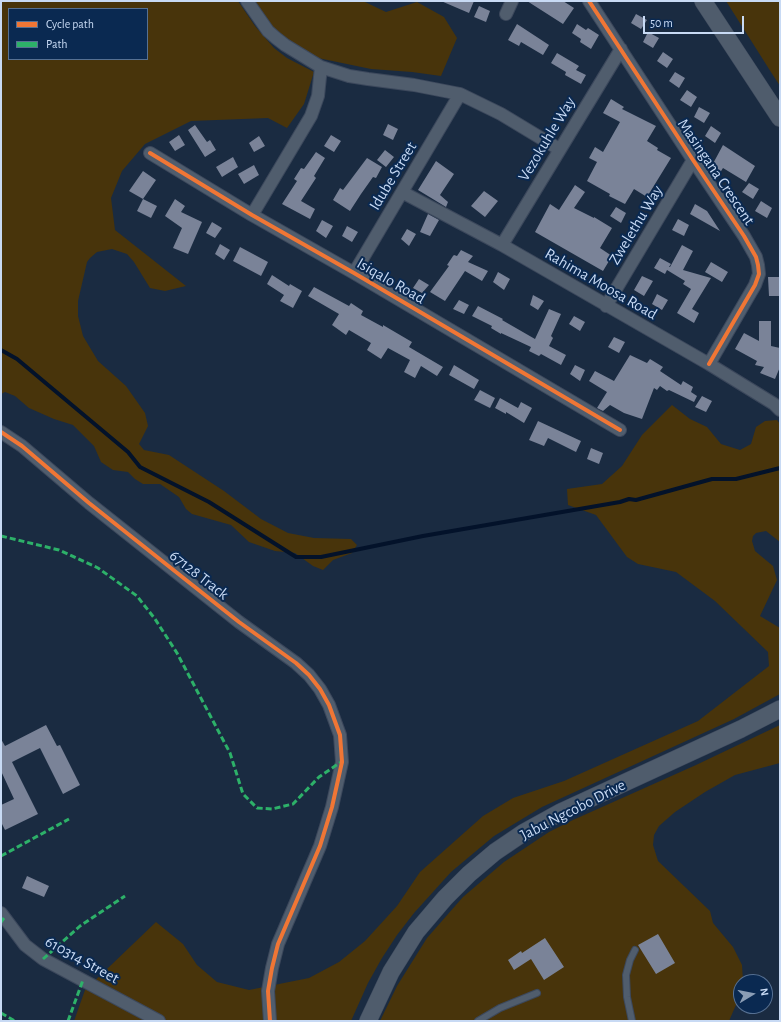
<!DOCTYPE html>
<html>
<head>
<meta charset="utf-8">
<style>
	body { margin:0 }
	#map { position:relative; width:781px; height:1022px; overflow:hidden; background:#1a2b41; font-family:"Alegreya Sans",sans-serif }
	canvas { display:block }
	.frame { position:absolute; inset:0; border:2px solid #c8daf4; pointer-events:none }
	.legend { position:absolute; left:8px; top:8px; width:140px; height:52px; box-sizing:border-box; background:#0a2951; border:1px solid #567092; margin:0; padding:5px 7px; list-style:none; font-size:12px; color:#c8daf4 }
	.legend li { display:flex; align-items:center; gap:8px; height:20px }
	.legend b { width:20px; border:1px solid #567092 }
	.north { position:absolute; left:733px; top:974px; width:40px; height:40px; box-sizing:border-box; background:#0a2951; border:1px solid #567092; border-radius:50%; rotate:80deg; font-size:11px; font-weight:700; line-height:16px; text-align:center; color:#c8daf4 }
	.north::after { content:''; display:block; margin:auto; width:14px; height:18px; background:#8b9db5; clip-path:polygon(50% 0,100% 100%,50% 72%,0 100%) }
	.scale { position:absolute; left:643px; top:16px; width:101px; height:18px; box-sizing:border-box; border:2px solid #c8daf4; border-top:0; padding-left:5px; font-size:12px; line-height:14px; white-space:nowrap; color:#c8daf4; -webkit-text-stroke:3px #0a2951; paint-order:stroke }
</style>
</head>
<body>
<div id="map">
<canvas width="781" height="1022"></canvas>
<div class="frame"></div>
<ul class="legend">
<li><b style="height:5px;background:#f07635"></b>Cycle path</li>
<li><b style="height:5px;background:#2db169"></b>Path</li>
</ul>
<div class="north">N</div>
<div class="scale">50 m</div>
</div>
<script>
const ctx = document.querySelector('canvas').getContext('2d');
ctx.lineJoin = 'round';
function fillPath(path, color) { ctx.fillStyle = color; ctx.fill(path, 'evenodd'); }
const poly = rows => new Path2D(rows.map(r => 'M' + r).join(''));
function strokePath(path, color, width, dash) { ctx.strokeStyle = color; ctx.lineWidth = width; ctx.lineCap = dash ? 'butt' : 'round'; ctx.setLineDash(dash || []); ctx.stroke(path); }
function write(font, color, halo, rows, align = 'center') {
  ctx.font = font + ' "Alegreya Sans",sans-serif'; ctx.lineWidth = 4; ctx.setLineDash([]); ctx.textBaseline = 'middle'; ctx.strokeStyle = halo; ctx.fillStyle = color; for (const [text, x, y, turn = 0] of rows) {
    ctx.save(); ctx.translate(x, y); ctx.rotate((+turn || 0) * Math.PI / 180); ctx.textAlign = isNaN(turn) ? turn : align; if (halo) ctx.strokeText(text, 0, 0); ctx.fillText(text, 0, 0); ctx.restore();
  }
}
const green = poly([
	[1,1,238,1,255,26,274,48,287,58,314,72,304,104,287,128,268,118,191,121,145,144,122,171,111,198,115,230,186,286,165,291,150,288,134,262,127,254,112,249,97,252,90,258,87,262,78,301,78,316,83,336,98,361,126,386,145,413,148,426,139,444,144,450,169,455,224,491,261,519,288,533,314,538,351,539,357,545,352,553,333,560,323,570,313,566,295,553,275,551,249,542,231,525,192,514,186,509,179,497,160,484,143,484,135,479,128,472,113,470,101,462,94,446,73,425,54,419,29,408,15,396,5,392,1,394],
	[9,9,147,9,147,59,9,59],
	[255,1,363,1,386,12,417,2,444,17,457,38,441,76,412,72,371,69,318,58,305,52,289,42,275,30],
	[726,1,780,1,780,86,769,69],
	[672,405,690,419,707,427,721,444,740,450,751,444,756,427,765,421,777,420,780,424,780,542,766,531,756,533,753,536,752,541,755,551,773,566,777,580,760,616,780,628,780,694,734,719,542,807,494,836,451,872,414,913,397,935,382,958,368,983,351,1021,74,1021,85,990,156,922,183,944,197,965,217,982,249,990,309,978,339,962,365,941,397,906,420,872,483,816,513,798,564,781,698,721,769,666,768,652,715,601,676,572,638,564,627,557,596,515,568,505,567,489,602,484,622,466,642,435],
	[780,725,780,763,735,775,705,792,675,812,659,826,654,835,653,845,658,861,710,911,713,923,733,947,742,965,743,981,741,982,739,998,729,1021,380,1021,397,986,427,938,463,897,504,862,549,832,573,820,696,765]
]);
const stream = poly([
	[1,350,17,359,128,452,140,467,209,502,296,557,321,557,423,536,620,502,629,499,636,500,712,479,736,479,780,468]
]);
const building = poly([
	[441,1,474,1,469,13],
	[527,1,563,1,574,8,563,24],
	[479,6,490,11,486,22,474,17],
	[636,14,647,20,641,29,631,23],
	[517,24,549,45,543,55,521,42,519,46,508,40],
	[577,24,586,30,588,28,599,35,591,49,580,42,581,39,572,33],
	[648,32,659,38,653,48,643,42],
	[663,52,673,59,667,68,657,61],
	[557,53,579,66,576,70,586,75,581,84,565,75,566,72,551,63],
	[675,72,685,78,679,88,669,81],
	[687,90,697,97,691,107,680,100],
	[611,99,624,107,622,109,656,126,647,141,658,148,657,150,671,158,647,197,634,189,625,204,609,196,610,194,587,181,597,162,589,158,595,147,603,152,620,122,603,113],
	[699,107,710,113,704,123,694,117],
	[388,124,398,129,393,140,383,135],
	[195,125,207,142,210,140,216,150,205,157,188,130],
	[711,126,721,133,715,143,705,136],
	[179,135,185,145,175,151,169,142],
	[331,135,341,141,334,152,324,146],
	[259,136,265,146,254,152,249,143],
	[723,145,755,166,746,182,723,168,716,179,709,171],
	[385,150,394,157,386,167,377,160],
	[316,152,325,158,314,176,316,178,301,201,315,209,310,219,282,204,297,181,294,179,301,168,304,169],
	[233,157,238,167,222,177,216,167],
	[367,158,382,167,376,178,373,177,361,194,350,211,333,200,340,188,343,190],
	[436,161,454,174,440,195,448,202,446,207,418,190],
	[254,165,259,175,244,184,238,174],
	[143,171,156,180,143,199,129,191],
	[749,183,759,189,753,199,742,192],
	[575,185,585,192,574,208,594,218,594,217,612,228,600,248,612,256,603,271,535,232,550,204,559,210],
	[484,191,498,201,485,217,471,206],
	[143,199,157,206,151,218,137,211],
	[175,199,185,206,181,212,202,222,188,254,173,248,182,228,165,216],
	[761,201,772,208,767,218,755,211],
	[695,204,707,211,720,231,690,214],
	[616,207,626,213,621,223,610,216],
	[428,214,439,220,430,236,420,232],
	[678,219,689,225,684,236,672,230],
	[322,220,333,226,326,238,316,231],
	[212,222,222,228,215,238,206,233],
	[347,226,358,232,352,242,342,236],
	[407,229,416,234,409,246,401,239],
	[220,244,230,250,224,260,215,254],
	[682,245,693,251,683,270,711,278,692,309,699,313,694,323,677,313,691,289,683,284,685,281,667,270,665,274,654,268,660,258,671,264,669,267,670,267],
	[240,247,268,262,261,276,233,261],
	[461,250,473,256,468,262,488,271,482,281,465,271,445,301,430,292,449,266,447,265,453,256,454,255,457,256],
	[711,262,728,272,722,282,705,272],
	[498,272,510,279,504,290,493,282],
	[272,275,289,286,290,284,302,291,293,308,280,301,284,295,267,284],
	[642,276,653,281,644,296,634,290],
	[768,277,780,277,780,296,769,296],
	[419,279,429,285,422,293,413,288],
	[314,287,349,306,351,303,363,311,361,315,383,327,383,325,412,342,409,347,443,367,437,376,421,366,415,378,404,372,410,360,388,348,381,359,367,350,371,343,349,330,346,335,332,325,339,314,308,296],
	[657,294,668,300,662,310,652,304],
	[533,295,544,301,538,310,530,305],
	[459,300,469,305,464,314,453,309],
	[478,306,503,319,502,320,535,339,549,309,561,314,551,336,553,338,549,346,566,355,561,365,541,354,539,356,529,351,531,347,501,333,501,334,491,328,492,326,472,316],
	[574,316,585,322,580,331,569,324],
	[759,321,771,321,771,346,780,348,780,367,775,379,760,373,764,367,755,365,757,361,735,349,744,333,759,341],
	[614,337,625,342,619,353,608,347],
	[630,355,647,363,650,359,663,367,660,371,681,385,683,381,693,387,691,392,697,396,694,402,669,390,667,391,660,386,657,390,654,388,642,419,624,413,610,405,603,411,597,408,607,392,589,381,595,371,614,381],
	[454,365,479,380,474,389,449,375],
	[575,365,585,370,580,381,570,374],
	[480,390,495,398,490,408,474,400],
	[702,396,712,401,706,412,695,407],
	[500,398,518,408,521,402,532,408,524,423,506,412,506,414,495,408],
	[538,421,581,441,576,452,548,438,544,446,529,440],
	[591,448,603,453,599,464,587,459],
	[46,725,57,746,60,745,80,785,63,794,40,748,12,762,38,814,5,830,1,822,1,805,14,799,1,771,1,739,5,746],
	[27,876,49,886,44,897,22,888],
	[658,934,675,963,656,974,638,945],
	[545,938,564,967,544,980,531,959,514,970,508,960,521,951,522,953]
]);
const service = poly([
	[478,1021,500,1008,537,993],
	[632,1021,627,997,626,975,630,960,635,950]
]);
const minor = poly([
	[247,1,268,31,276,38,285,45,321,67,349,76,368,79,414,85,460,94,501,114,559,149],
	[589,1,693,160,744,236,756,257,758,265,759,274,755,285,709,364],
	[506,14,512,1],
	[150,153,252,215,354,273,620,430],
	[402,192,502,245,709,364,774,404,780,410],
	[252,215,311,116,318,96,321,67],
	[502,245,621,49],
	[354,273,460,94],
	[606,306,693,160],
	[1,432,22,446,89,503,239,622,296,663,309,675,320,689,329,705,340,735,342,762,332,807,320,846,278,944,272,968,268,991,270,1021],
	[1,913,25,945,43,959,159,1021]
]);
const secondary = poly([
	[703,1,780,118],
	[368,1021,391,972,416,932,445,898,469,874,495,852,523,833,561,812,741,729,780,709]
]);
const quiet = poly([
	[1,536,59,550,98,568,137,596,155,619,177,653,230,753,243,794,257,808,272,809,293,804,319,777,341,762],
	[1,856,69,819],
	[1,922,4,918],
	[43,959,80,926,125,896],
	[1,1013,15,1021],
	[68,1021,83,980]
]);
const cycleway = poly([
	[589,1,693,160,744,236,756,257,758,265,759,274,755,285,709,364],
	[150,153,252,215,354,273,620,430],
	[1,432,22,446,89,503,239,622,296,663,309,675,320,689,329,705,340,735,342,762,332,807,320,846,278,944,272,968,268,991,270,1021]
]);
const streetNames = [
	["Vezokuhle Way",547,139,-59],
	["Masingana Crescent",716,172,56],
	["Idube Street",393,176,-59],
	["Zwelethu Way",636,225,-59],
	["Isiqalo Road",391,281,30],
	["Rahima Moosa Road",601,284,30],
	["67128 Track",199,575,38],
	["Jabu Ngcobo Drive",573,810,-27],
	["610314 Street",82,960,29]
];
fillPath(green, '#48340b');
strokePath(stream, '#03122a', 4);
fillPath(building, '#7a8398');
strokePath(service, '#3c485c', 8);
strokePath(minor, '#3c485c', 14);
strokePath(secondary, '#3c485c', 18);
strokePath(service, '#505d6d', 6);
strokePath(minor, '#505d6d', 12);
strokePath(secondary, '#4f5c6c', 17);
strokePath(quiet, '#2db169', 3, [6, 3]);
strokePath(cycleway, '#f07635', 4);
write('16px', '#c8daf4', '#0a2951', streetNames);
</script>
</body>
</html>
